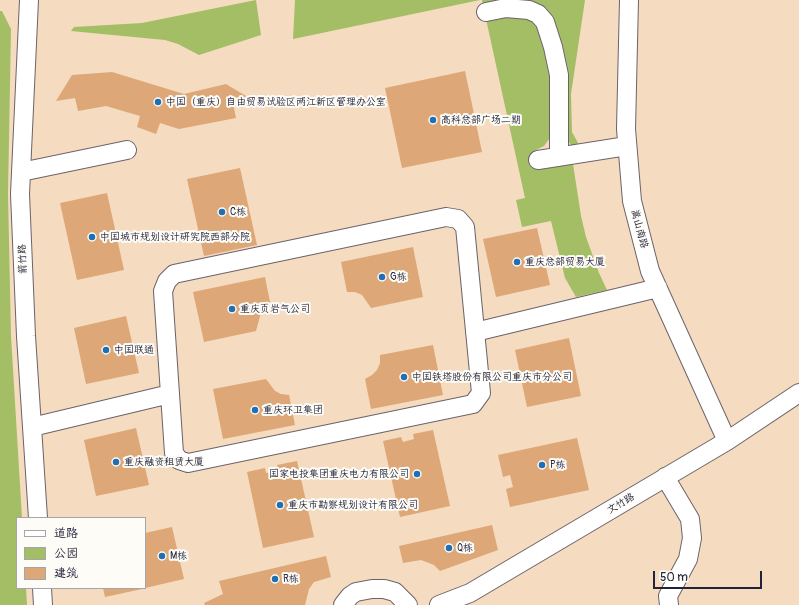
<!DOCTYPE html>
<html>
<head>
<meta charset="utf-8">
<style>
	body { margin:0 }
	#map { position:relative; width:799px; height:605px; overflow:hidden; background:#f5dbbf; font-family:Pangolin,"LXGW WenKai TC",sans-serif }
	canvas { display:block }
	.legend { position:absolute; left:16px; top:517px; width:130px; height:72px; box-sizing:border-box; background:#fdfcf7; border:1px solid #a5a5ac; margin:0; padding:5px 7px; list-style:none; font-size:12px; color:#22223b }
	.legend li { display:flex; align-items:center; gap:8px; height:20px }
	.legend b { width:20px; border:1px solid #a5a5ac }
	.scale { position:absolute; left:653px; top:571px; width:109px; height:18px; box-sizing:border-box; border:2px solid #22223b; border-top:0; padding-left:5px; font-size:12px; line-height:14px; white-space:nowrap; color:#22223b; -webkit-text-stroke:3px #fdfcf7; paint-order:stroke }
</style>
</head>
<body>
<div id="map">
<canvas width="799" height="605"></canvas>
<ul class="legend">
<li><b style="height:5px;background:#fff"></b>道路</li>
<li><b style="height:11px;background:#a3be65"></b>公园</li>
<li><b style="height:11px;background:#dda777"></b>建筑</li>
</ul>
<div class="scale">50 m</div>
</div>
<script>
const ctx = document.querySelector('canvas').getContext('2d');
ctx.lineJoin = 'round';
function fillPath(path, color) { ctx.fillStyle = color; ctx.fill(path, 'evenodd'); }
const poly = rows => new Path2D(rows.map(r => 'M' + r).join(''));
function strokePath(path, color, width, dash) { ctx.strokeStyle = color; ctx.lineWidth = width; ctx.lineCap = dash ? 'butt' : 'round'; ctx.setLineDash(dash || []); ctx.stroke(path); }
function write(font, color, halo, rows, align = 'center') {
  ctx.font = font + ' Pangolin,"LXGW WenKai TC",sans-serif'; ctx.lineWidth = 4; ctx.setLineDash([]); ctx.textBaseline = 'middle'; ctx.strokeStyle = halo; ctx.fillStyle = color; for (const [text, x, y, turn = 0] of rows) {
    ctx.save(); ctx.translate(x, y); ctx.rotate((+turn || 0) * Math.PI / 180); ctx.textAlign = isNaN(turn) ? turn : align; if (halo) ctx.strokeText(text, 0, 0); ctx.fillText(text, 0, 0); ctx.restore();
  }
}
const green = poly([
	[256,0,261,35,199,55,178,44,165,40,71,31,74,27,142,23],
	[295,0,480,0,293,39],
	[482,0,585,0,571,94,572,132,578,143,576,146,571,145,567,139,539,5,525,0,511,0,483,6],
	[0,11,2,11,11,29,8,194,11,336,22,518,17,518,17,588,26,588,27,605,0,605],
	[507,15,526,16,540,28,549,58,553,128,550,138,544,146,532,152,536,170,573,164,581,216,586,237,599,273,607,290,576,297,565,278,551,221,522,227,516,200,525,198,486,19]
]);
const building = poly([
	[465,71,482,152,402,168,385,88],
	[112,72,184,94,226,84,251,99,233,103,236,118,179,129,160,123,156,134,137,127,140,116,106,106,78,111,75,98,56,101,72,75],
	[240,168,257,245,204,256,187,179],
	[107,193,124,270,77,280,60,203],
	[537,228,550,285,496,297,483,239],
	[413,247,423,297,371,308,362,295,355,292,347,292,341,262],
	[265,277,271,307,265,310,260,316,256,331,204,342,193,292],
	[126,316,139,373,86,384,74,328],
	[569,338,581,396,527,407,515,350],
	[433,345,443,395,371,409,365,379,372,375,377,370,380,363,380,355],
	[266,379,275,391,281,394,289,395,295,425,223,439,213,389],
	[136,428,149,485,96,496,84,440],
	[433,430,450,506,400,517,383,441,401,437,403,442,414,439,413,434],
	[577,438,589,490,510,507,506,489,513,487,510,475,503,477,498,455],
	[297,461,314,537,263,548,247,472,265,468,266,473,278,471,277,465],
	[492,525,498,550,440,571,434,565,421,560,403,563,399,546],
	[172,527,184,579,145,588,145,533],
	[326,556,331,577,314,582,309,589,305,605,205,605,204,603,223,594,219,581],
	[103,588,142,588,142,589,105,597]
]);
const minor = poly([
	[29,0,20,194,26,336,38,518],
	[629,0,626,129,632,201,650,271,727,441],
	[486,12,506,8,529,10,538,14,545,22,553,47,559,75,559,157],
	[538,160,627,146],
	[21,172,127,150],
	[446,217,458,219,465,227,481,393,473,404,188,463,179,460,174,453,163,291,167,281,174,274,446,217],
	[475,332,658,288],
	[32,427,170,394],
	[665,477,690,519,692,538,688,559,668,596,669,605],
	[42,588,43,605],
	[343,605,350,596,356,592,372,589,384,589,395,592,408,605],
	[439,605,470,593,727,441,799,393]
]);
const markers = [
	[158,102,4,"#1f6fb2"],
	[433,120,4,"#1f6fb2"],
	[222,212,4,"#1f6fb2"],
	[92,237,4,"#1f6fb2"],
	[517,262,4,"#1f6fb2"],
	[382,277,4,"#1f6fb2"],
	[232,309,4,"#1f6fb2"],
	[106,350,4,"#1f6fb2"],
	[404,377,4,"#1f6fb2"],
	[255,410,4,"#1f6fb2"],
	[116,462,4,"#1f6fb2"],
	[542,465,4,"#1f6fb2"],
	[417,474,4,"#1f6fb2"],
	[280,505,4,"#1f6fb2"],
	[449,548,4,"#1f6fb2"],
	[162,556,4,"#1f6fb2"],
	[275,579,4,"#1f6fb2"]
];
const poiNames = [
	["中国（重庆）自由贸易试验区两江新区管理办公室",166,102],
	["高科总部广场二期",441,120],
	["C栋",230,212],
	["中国城市规划设计研究院西部分院",100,237],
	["重庆总部贸易大厦",525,262],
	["G栋",390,277],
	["重庆页岩气公司",240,309],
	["中国联通",114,350],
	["中国铁塔股份有限公司重庆市分公司",412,377],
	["重庆环卫集团",263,410],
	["重庆融资租赁大厦",124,462],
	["P栋",550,465],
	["国家电投集团重庆电力有限公司",409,474,"right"],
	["重庆市勘察规划设计有限公司",288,505],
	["Q栋",457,548],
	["M栋",170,556],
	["R栋",283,579]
];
const streetNames = [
	["嵩山南路",639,229,75],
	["箭竹路",23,259,-92],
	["文竹路",621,504,-31]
];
fillPath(green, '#a3be65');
fillPath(building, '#dda777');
strokePath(minor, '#6c6369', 20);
strokePath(minor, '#fff', 18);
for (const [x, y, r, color] of markers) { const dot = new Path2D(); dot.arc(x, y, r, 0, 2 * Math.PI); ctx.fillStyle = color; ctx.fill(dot); strokePath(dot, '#fdfcf7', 1.5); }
write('10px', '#22223b', '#fdfcf7', poiNames, 'left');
write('10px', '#22223b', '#fdfcf7', streetNames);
</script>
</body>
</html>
